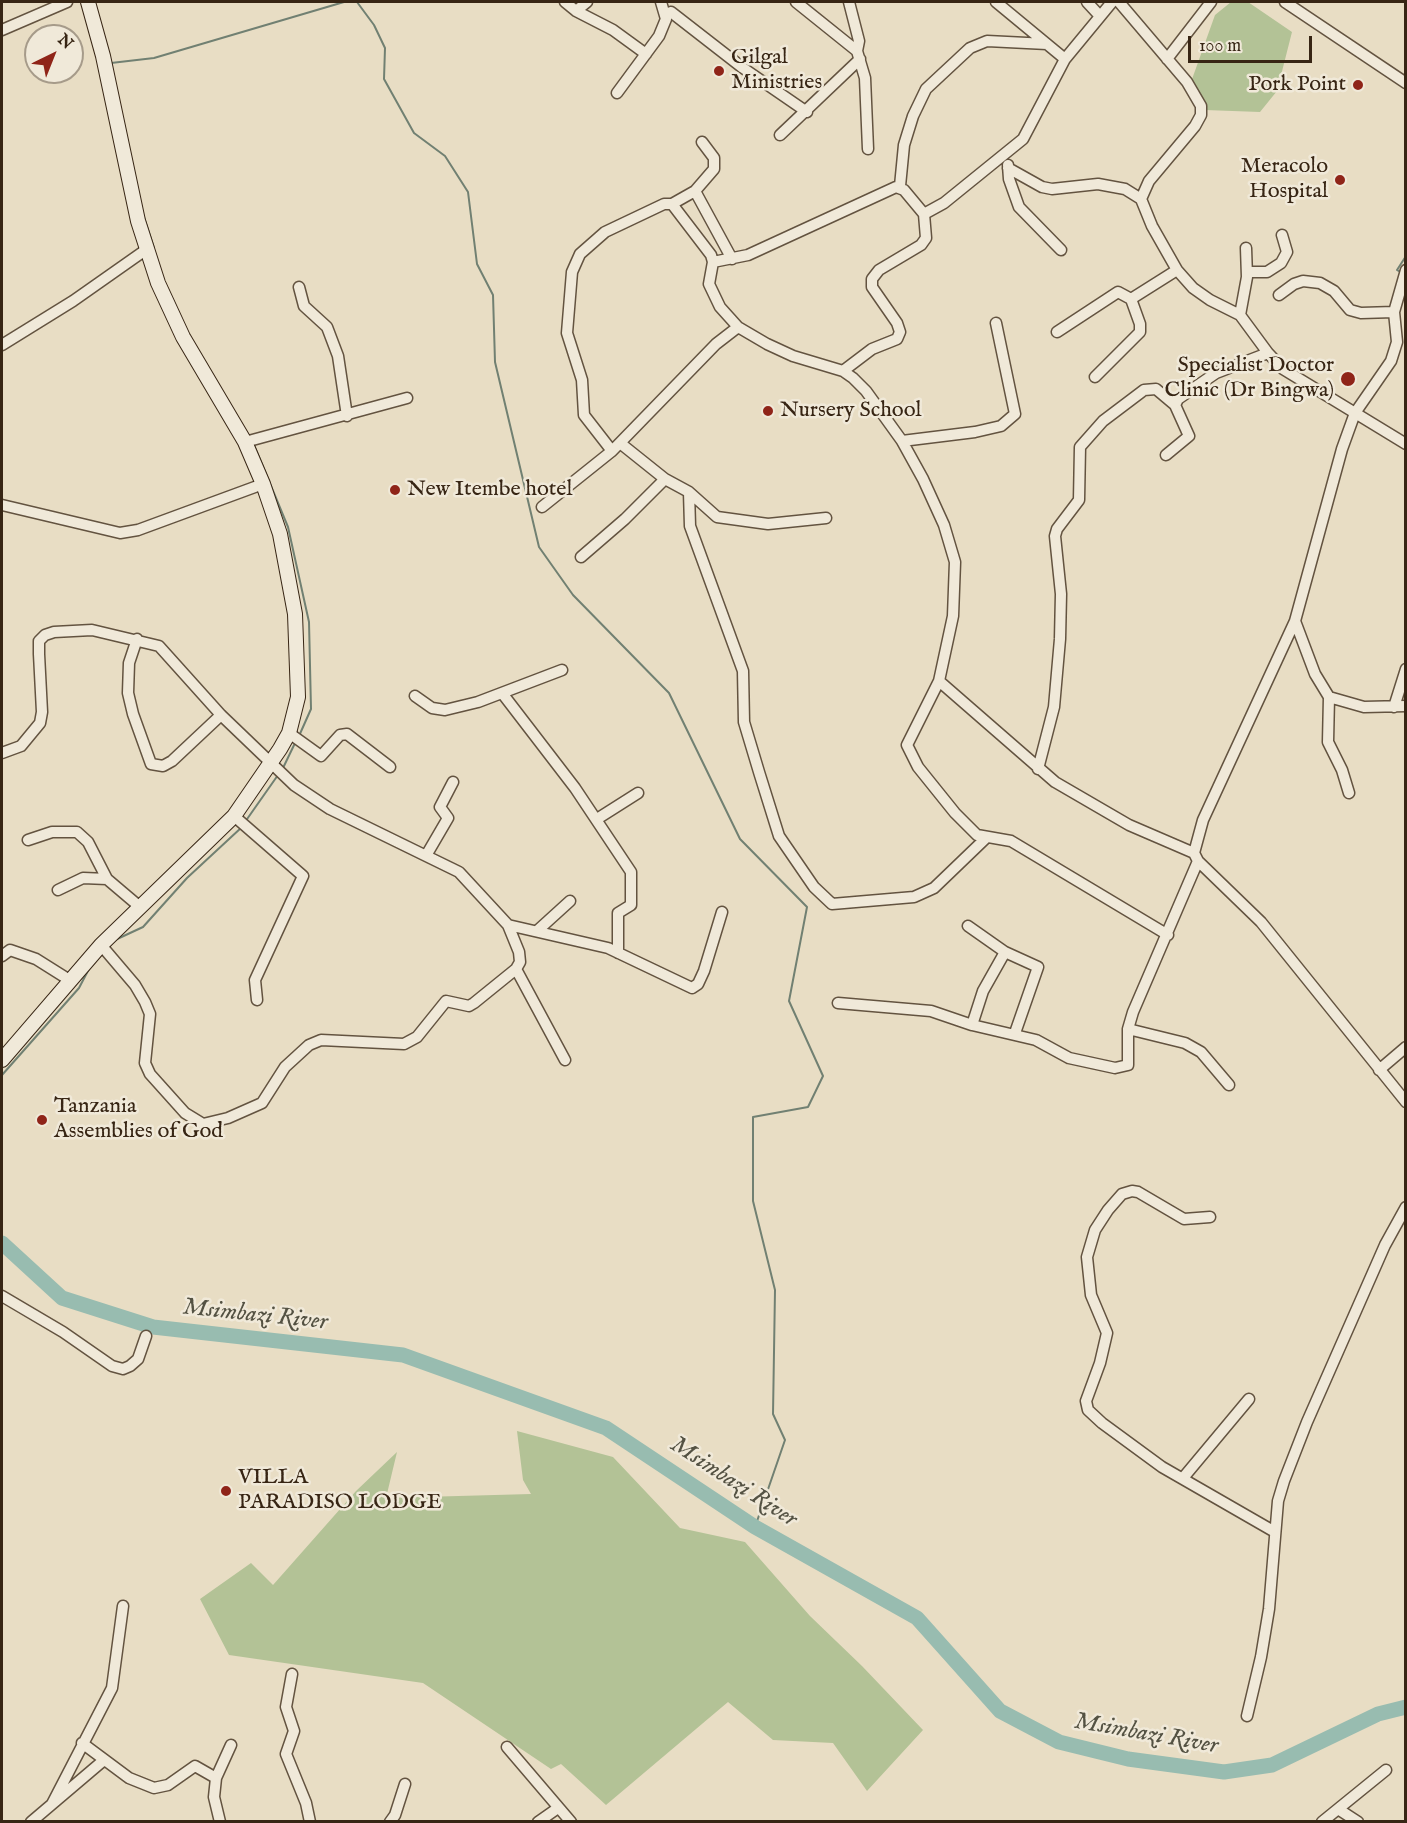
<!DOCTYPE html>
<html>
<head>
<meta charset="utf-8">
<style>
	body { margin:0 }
	#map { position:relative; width:1407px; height:1823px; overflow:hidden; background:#e8ddc4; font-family:"IM FELL English",serif }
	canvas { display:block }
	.frame { position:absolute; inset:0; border:3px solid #372514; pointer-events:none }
	.north { position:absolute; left:24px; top:24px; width:60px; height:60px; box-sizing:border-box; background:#f0e9d9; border:2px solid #a69b8a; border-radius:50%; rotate:43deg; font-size:16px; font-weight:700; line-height:24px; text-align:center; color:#372514 }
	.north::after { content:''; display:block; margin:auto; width:21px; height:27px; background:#8f2418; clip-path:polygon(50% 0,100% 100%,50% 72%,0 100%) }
	.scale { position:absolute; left:1188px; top:36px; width:124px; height:27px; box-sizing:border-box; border:3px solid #372514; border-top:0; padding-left:8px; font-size:18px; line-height:21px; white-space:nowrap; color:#372514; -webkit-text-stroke:4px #f0e9d9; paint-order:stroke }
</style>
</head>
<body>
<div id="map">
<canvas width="1407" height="1823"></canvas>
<div class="frame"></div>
<div class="north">N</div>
<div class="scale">100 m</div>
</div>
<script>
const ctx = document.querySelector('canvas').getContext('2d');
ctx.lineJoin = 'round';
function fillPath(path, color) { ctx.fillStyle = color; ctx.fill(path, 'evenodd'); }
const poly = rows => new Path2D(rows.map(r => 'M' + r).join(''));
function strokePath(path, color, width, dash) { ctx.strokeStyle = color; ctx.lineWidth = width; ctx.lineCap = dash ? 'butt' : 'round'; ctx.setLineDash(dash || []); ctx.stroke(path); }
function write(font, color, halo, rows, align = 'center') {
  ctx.font = font + ' "IM FELL English",serif'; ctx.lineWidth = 5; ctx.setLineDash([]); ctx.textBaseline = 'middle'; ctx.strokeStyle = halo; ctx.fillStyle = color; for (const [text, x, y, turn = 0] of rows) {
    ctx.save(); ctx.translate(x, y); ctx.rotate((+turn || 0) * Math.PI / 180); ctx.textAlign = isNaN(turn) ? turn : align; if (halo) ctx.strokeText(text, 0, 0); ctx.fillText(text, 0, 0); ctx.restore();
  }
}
const green = poly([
	[1231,2,1248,2,1292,32,1277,91,1260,112,1205,110,1191,82,1215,15],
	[517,1431,613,1457,680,1528,745,1542,810,1616,862,1666,923,1730,867,1791,833,1743,773,1740,728,1702,606,1805,561,1764,551,1769,423,1683,229,1655,200,1599,251,1563,273,1585,356,1491,397,1452,386,1498,531,1494,523,1480]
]);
const stream = poly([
	[357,2,374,25,385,48,384,79,414,133,445,156,468,192,477,264,493,295,495,362,539,547,573,595,669,693,740,839,807,907,789,1001,823,1076,808,1107,753,1117,753,1201,775,1290,773,1414,785,1440,755,1527],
	[111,63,154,58,344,2],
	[142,211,154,248],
	[1402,273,1397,270,1406,256],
	[254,445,288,527,309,622,311,709,299,736],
	[283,768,296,741],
	[245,822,278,775],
	[115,940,143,927,187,878,242,827],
	[2,1075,79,988,90,967]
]);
const river = poly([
	[2,1243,62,1298,153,1327,403,1355,606,1428,755,1527,917,1618,1000,1711,1059,1742,1128,1759,1224,1772,1272,1765,1378,1714,1406,1707]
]);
const minor = poly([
	[565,2,576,11,613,30,646,54],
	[796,2,857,51,865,78,868,149],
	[849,2,859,41,857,51],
	[996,2,1065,59],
	[1087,2,1099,15],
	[1119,2,1187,82,1201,106,1201,115,1195,126,1149,181,1141,199,1152,226,1177,270,1193,288,1210,300,1240,315,1268,353,1283,369,1406,444],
	[1285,2,1406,83],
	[576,11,587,2],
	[671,12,743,68,807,112],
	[2,30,67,2],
	[1167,59,1211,2],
	[617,93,659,36,666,19,661,2],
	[780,135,860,59],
	[1008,165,1009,179,1019,207,1061,250],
	[1008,168,1042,187,1052,189,1098,184,1125,189,1141,199],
	[900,186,904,145,913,116,926,89,970,48,987,41,1047,44],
	[695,191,732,259],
	[672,204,695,191,714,169,714,158,702,142],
	[713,262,748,255,896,187,904,190,924,214,944,203,1023,139,1065,59,1112,2],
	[1247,272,1267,272,1281,263,1287,252,1282,235],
	[299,287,304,306,327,327,338,356,347,416],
	[1279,295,1294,284,1303,281,1320,283,1334,291,1350,310,1361,313,1394,312],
	[1240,315,1247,277,1246,248],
	[1057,332,1118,292,1131,299],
	[2,345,73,301,147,249],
	[843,371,872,349,897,339,900,332,897,323,872,287,872,279,879,270,921,245,926,238,924,214],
	[1095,377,1140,332,1140,324,1131,299,1177,270],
	[902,441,975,432,1001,426,1015,414,996,323],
	[245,442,407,398],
	[620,443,665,479,689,492,717,517,768,524,826,518],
	[612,451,584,415,582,380,567,333,572,272,580,254,605,232,664,204,672,204,711,255,713,262,709,284,720,307,738,327,767,344,793,356,843,371,853,378,866,391,902,441,923,479,944,525,955,562,953,616,939,681,907,745,918,767,955,813,977,835,1011,841,1168,935],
	[1166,455,1189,436,1175,405,1178,399,1216,373,1268,353],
	[689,492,690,526,743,671,744,722,759,772,779,836,814,887,832,904,914,897,934,888,986,838],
	[2,505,120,533,138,530,263,484],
	[542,507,612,451,716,344,738,327],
	[581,557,625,519,665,479],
	[1295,621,1315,674,1329,697,1364,707,1406,706],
	[137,639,129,663,128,693,133,714,151,764,163,766,172,761,221,715],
	[939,681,1055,782,1129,825,1194,853,1198,861,1261,922,1406,1102],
	[502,693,575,788,631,872,631,905,618,913,618,953],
	[415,696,432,708,445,710,478,702,562,670],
	[1329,697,1328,742,1342,770,1349,793],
	[1394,707,1406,669],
	[289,733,321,756,340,735,347,734,390,767],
	[2,753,21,746,40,723,42,712,39,654,39,641,45,635,54,632,92,630,159,646,221,715,294,785,330,809,459,872,508,925,519,952,520,962,516,969,474,1003,469,1006,446,1001,417,1037,404,1044,321,1040,309,1045,285,1067,262,1103,228,1118,203,1124,185,1113,150,1074,145,1063,150,1014,145,1002,135,985,101,945],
	[1038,769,1054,707,1060,639,1061,594,1055,536,1057,529,1079,500,1080,447,1103,421,1144,390,1156,389,1175,405],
	[234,816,303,876,255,980,257,1000],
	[597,819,638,793],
	[28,840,52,832,77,832,88,842,107,879],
	[1194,853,1203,820,1295,621,1342,449,1355,413,1391,361,1397,342,1394,312,1406,270],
	[427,854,448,818,440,807,453,782],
	[58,890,83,878,107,879,140,907],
	[508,925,608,948,692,988,698,984,704,971,722,912],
	[968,926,1005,952,983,991,972,1025],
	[537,931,570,901],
	[1005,952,1038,967,1015,1033],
	[2,956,10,950,36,959,71,981],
	[516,969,565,1060],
	[838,1003,931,1011,972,1025,1036,1040,1069,1058,1115,1068,1128,1065,1128,1029,1133,1012,1198,861],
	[1128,1029,1185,1043,1201,1052,1229,1085],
	[1379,1070,1406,1047],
	[1210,1217,1184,1219,1138,1192,1132,1191,1122,1194,1108,1210,1095,1230,1087,1257,1091,1295,1107,1333,1100,1363,1086,1401,1088,1410,1102,1423,1162,1467,1275,1532],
	[2,1296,63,1332,112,1366,123,1369,130,1366,138,1359,146,1336],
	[1183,1478,1249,1399],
	[292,1674,286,1707,294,1731,286,1754,306,1803,310,1822],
	[1247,1716,1261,1657,1269,1609,1278,1501,1284,1481,1307,1422,1385,1245,1406,1207],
	[82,1743,129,1778,154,1788,168,1785,195,1766,216,1778],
	[507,1747,571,1822],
	[52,1804,112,1688,123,1606],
	[1338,1809,1358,1822],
	[31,1822,104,1760],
	[220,1822,214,1797,216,1778,231,1745],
	[390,1822,395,1815,405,1784],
	[538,1822,558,1808],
	[1322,1822,1386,1770]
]);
const secondary = poly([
	[2,1060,101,945,234,816,280,749,289,733,298,697,295,614,280,534,263,484,245,442,183,337,158,283,138,221,103,56,88,2]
]);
const markers = [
	[719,71,6,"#8f2418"],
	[1358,85,6,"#8f2418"],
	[1340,180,6,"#8f2418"],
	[1348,379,8,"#8f2418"],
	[768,411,6,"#8f2418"],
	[395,490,6,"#8f2418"],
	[42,1120,6,"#8f2418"],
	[226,1491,6,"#8f2418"]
];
const poiNames = [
	["Gilgal",731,58],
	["Ministries",731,83],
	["Pork Point",1346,85,"right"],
	["Meracolo",1328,167,"right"],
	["Hospital",1328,192,"right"],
	["Specialist Doctor",1334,366,"right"],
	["Clinic (Dr Bingwa)",1334,391,"right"],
	["Nursery School",780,411],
	["New Itembe hotel",407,490],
	["Tanzania",54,1107],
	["Assemblies of God",54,1132],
	["VILLA",238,1478],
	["PARADISO LODGE",238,1503]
];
const waterNames = [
	["Msimbazi River",255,1316,6],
	["Msimbazi River",733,1483,33],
	["Msimbazi River",1146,1735,10]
];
fillPath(green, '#b3c296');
strokePath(stream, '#718072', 2);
strokePath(river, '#98bcb0', 15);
strokePath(minor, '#635340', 13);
strokePath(secondary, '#372514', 16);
strokePath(minor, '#f0e9d9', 10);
strokePath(secondary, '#f0e9d9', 14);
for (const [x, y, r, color] of markers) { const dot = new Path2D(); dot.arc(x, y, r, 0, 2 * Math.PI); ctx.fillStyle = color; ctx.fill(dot); strokePath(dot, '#f0e9d9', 2); }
write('22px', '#372514', '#f0e9d9', poiNames, 'left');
write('italic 24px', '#545243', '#f0e9d9', waterNames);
</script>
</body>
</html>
